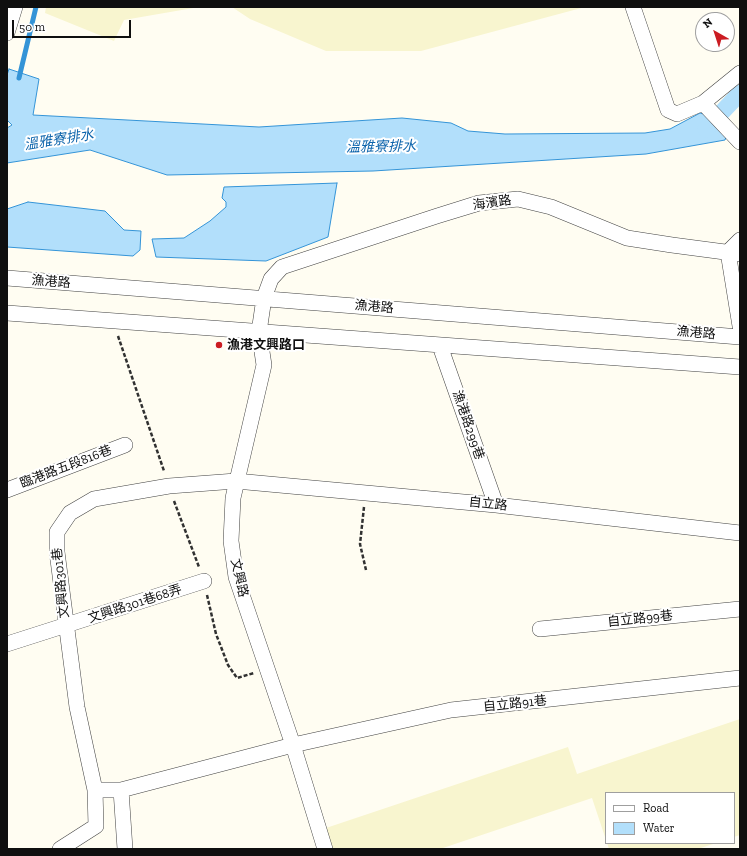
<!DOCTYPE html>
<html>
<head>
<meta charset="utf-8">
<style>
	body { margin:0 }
	#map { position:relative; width:747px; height:856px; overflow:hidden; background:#fffdf2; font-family:"Zilla Slab",serif }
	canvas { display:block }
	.frame { position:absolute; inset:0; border:8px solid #0f0f0f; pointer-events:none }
	.legend { position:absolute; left:605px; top:792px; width:130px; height:52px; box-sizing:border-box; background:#fff; border:1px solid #9f9f9f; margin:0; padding:5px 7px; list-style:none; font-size:12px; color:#0f0f0f }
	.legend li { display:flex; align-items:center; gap:8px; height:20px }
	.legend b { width:20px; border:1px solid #9f9f9f }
	.north { position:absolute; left:695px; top:12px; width:40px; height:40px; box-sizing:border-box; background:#fff; border:1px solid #9f9f9f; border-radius:50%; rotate:321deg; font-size:11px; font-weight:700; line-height:16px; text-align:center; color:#0f0f0f }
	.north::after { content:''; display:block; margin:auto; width:14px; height:18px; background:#cb1c22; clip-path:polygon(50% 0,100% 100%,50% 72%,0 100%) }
	.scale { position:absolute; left:12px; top:20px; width:119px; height:18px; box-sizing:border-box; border:2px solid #0f0f0f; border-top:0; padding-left:5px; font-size:12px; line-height:14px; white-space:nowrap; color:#0f0f0f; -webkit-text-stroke:3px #fff; paint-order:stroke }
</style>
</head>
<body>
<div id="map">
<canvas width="747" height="856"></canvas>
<div class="frame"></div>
<ul class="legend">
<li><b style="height:5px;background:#fff"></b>Road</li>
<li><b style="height:11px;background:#b2dffb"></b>Water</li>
</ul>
<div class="north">N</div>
<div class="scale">50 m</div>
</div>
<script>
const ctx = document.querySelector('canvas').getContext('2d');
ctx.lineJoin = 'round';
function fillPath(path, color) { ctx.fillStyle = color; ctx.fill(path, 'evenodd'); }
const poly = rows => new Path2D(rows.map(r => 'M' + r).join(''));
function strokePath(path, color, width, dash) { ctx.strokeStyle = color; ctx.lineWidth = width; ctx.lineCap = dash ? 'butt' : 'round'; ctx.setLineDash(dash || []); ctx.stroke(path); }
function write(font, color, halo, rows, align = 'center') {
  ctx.font = font + ' "Zilla Slab","Noto Sans TC",serif'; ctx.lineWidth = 4; ctx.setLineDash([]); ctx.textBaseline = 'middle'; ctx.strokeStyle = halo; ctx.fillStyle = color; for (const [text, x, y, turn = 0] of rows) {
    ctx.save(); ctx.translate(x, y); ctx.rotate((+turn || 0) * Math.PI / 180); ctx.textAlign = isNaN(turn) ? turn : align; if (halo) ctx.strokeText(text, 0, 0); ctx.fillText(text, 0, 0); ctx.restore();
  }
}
const farmland = poly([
	[46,7,199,7,124,20,114,41,45,13],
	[232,7,585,7,421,51,326,51,250,19],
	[740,719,740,835,734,837,734,793,606,793,606,840,592,798,440,849,333,849,326,828,568,747,577,774],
	[607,843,716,843,698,849,609,849]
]);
const water = poly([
	[9,69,39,79,33,115,259,127,402,118,451,123,468,131,505,134,645,133,670,129,700,113,704,114,726,137,725,140,646,154,373,171,167,175,90,150,7,163,7,128,12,125,7,120,7,75,9,69],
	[337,183,328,237,266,261,156,257,152,239,184,238,210,221,226,207,226,202,222,198,224,187,337,183],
	[28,202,105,211,124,230,141,231,140,250,133,256,7,247,7,209,28,202]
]);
const stream = poly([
	[19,78,36,7]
]);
const canal = poly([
	[706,129,740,93]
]);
const path = poly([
	[118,336,164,471],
	[174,501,199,567],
	[364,507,360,544,366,570],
	[207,595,216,634,228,665,237,678,254,673]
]);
const minor = poly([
	[633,7,668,110,677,114,703,103,740,73],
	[7,33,15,7],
	[703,103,740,142],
	[728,252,740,326],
	[728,252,740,240],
	[7,278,740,337],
	[7,313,740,367],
	[440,346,496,505],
	[7,490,125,445],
	[540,629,740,609],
	[7,644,204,581],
	[95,790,121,790,293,745,451,710,740,678],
	[121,790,125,849],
	[60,849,96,826,95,790,77,707,57,552,57,532,70,513,94,499,169,486,236,481,496,505,740,533],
	[325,849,293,745,236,577,231,541,233,498,264,365,259,332,264,298,271,279,282,267,437,216,479,203,518,199,551,207,627,238,672,245,740,254]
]);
const markers = [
	[219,345,4,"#cb1c22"]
];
const streetNames = [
	["海濱路",492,203,-8],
	["漁港路",51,282,4],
	["漁港路",374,307,5],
	["漁港路",696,333,5],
	["漁港路299巷",468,425,71],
	["臨港路五段816巷",66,467,-21],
	["自立路",488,504,6],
	["文興路",239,578,77],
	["文興路301巷",61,583,-96],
	["文興路301巷68弄",135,604,-18],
	["自立路99巷",640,619,-6],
	["自立路91巷",515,704,-6]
];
const poiNames = [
	["漁港文興路口",227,345]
];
const waterNames = [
	["溫雅寮排水",59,140,-9],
	["溫雅寮排水",381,147,-1]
];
fillPath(farmland, '#f8f5cf');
fillPath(water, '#b2dffb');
strokePath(water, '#3494d7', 1);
strokePath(stream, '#3494d7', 5);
strokePath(canal, '#b2dffb', 17);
strokePath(minor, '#424242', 16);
strokePath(path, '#313131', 2.5, [4, 2]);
strokePath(minor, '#fff', 15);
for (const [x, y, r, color] of markers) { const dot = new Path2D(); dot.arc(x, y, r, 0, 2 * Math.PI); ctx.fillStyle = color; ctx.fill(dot); strokePath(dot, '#fff', 1.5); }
write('13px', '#0f0f0f', '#fff', streetNames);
write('bold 13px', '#0f0f0f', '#fff', poiNames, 'left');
write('italic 14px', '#0e65ac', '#fff', waterNames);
</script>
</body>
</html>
